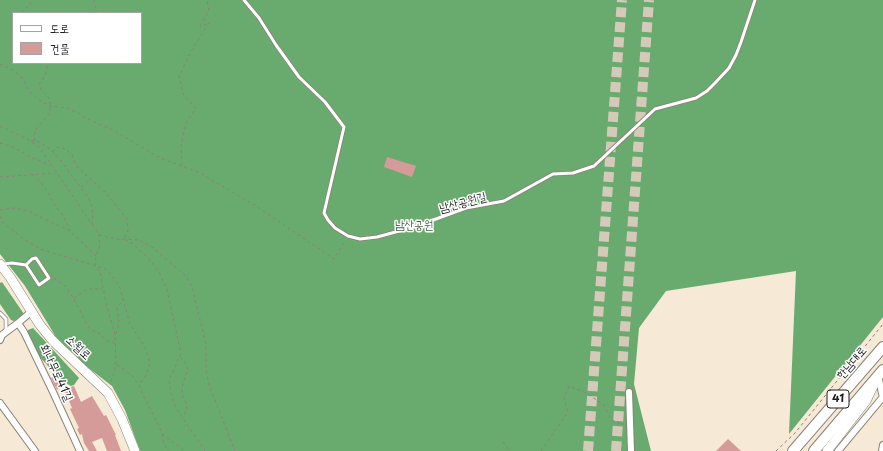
<!DOCTYPE html>
<html>
<head>
<meta charset="utf-8">
<style>
	body { margin:0 }
	#map { position:relative; width:883px; height:451px; overflow:hidden; background:#f6e9d5; font-family:"Playpen Sans","Poor Story",sans-serif }
	canvas { display:block }
	.legend { position:absolute; left:12px; top:12px; width:130px; height:52px; box-sizing:border-box; background:#fff; border:1px solid #a4a4a4; margin:0; padding:5px 7px; list-style:none; font-size:12px; color:#1c1c1c }
	.legend li { display:flex; align-items:center; gap:8px; height:20px }
	.legend b { width:20px; border:1px solid #a4a4a4 }
</style>
</head>
<body>
<div id="map">
<canvas width="883" height="451"></canvas>
<ul class="legend">
<li><b style="height:5px;background:#fff"></b>도로</li>
<li><b style="height:11px;background:#d59b99"></b>건물</li>
</ul>
</div>
<script>
const ctx = document.querySelector('canvas').getContext('2d');
ctx.lineJoin = 'round';
function fillPath(path, color) { ctx.fillStyle = color; ctx.fill(path, 'evenodd'); }
const poly = rows => new Path2D(rows.map(r => 'M' + r).join(''));
function strokePath(path, color, width, dash) { ctx.strokeStyle = color; ctx.lineWidth = width; ctx.lineCap = dash ? 'butt' : 'round'; ctx.setLineDash(dash || []); ctx.stroke(path); }
function write(font, color, halo, rows, align = 'center') {
  ctx.font = font + ' "Playpen Sans","Poor Story",sans-serif'; ctx.lineWidth = 3; ctx.setLineDash([]); ctx.textBaseline = 'middle'; ctx.strokeStyle = halo; ctx.fillStyle = color; for (const [text, x, y, turn = 0] of rows) {
    ctx.save(); ctx.translate(x, y); ctx.rotate((+turn || 0) * Math.PI / 180); ctx.textAlign = isNaN(turn) ? turn : align; if (halo) ctx.strokeText(text, 0, 0); ctx.fillText(text, 0, 0); ctx.restore();
  }
}
const forest = poly([
	[0,0,883,0,883,317,789,434,796,271,666,291,639,328,634,384,651,451,140,451,125,410,112,386,86,366,56,337,25,286,0,254],
	[13,13,141,13,141,63,13,63],
	[2,282,24,314,14,321,11,320,0,304,0,283],
	[33,328,79,378,74,385,71,386,62,381,37,354,28,335,28,330]
]);
const building = poly([
	[387,157,416,166,412,177,384,167],
	[54,376,63,384,57,390,51,378],
	[74,386,81,402,92,396,104,416,106,415,116,435,115,435,121,451,107,451,102,438,92,442,97,451,89,451,84,443,82,434,80,435,77,429,79,428,70,409,72,408,64,389],
	[728,439,741,451,716,451]
]);
const primaryTunnel = poly([
	[588,451,622,0],
	[616,451,649,0]
]);
const path = poly([
	[94,0,97,13],
	[22,13,24,9,29,6,32,0],
	[200,26,209,11,207,0],
	[0,64,13,70,23,79,29,91,38,99,50,106,67,108,80,114,88,119,113,130,158,157,200,173,256,206,334,259,345,241],
	[0,126,29,140,39,147,99,234,100,245,96,256,95,266,100,272,106,303,115,334,116,365,110,385],
	[31,141,37,141,46,146,53,152,61,161,88,197,92,206,93,215,92,224],
	[35,141,34,135,37,128,50,113,50,99,41,90,39,84,45,76,48,63],
	[0,143,13,147,30,157,50,165],
	[53,152,55,148,61,147,68,151,72,155,76,166,106,193,127,219,128,231,124,239,133,244,149,259,159,272,167,290,181,353,169,381,171,394,176,408,205,451],
	[182,165,181,147,183,136,186,123,196,108,183,94,179,77,190,53,209,23,200,27],
	[33,174,46,189,54,204,62,214,70,230],
	[0,177,55,173],
	[81,187,91,179],
	[0,210,14,208,28,211,70,231,96,256],
	[0,216,3,223,24,239,40,249,106,269,112,276,119,285,130,324,145,347,150,363,146,375,139,385],
	[99,235,116,239,124,239,139,240,152,247,186,276,192,287,206,344,206,370,209,385,235,451],
	[54,278,65,286,72,296,90,329,100,334,107,341,115,343],
	[74,298,88,289,102,289],
	[116,334,118,327,119,322,117,308,123,299],
	[180,357,185,362,188,368,183,383,182,390,183,398,186,403,187,410,183,416],
	[117,365,122,368,132,376,139,385,143,395,159,426,162,433,163,441,168,451],
	[162,434,185,451],
	[503,442,510,451],
	[541,451,568,412,564,399,569,386,586,393,604,405,611,420,624,424],
	[776,451,795,433,883,324]
]);
const lane = poly([
	[244,0,259,18,276,45,299,77,325,102,344,127,324,213,328,220,335,228,348,236,360,239,377,237,414,227,466,208,504,201,553,174,573,173,594,166,655,109,696,98,707,91,715,83,729,68,736,55,741,42,755,0],
	[3,264,12,263,26,265,39,285,49,278,36,258,32,259,26,265],
	[0,313,6,319,6,331]
]);
const street = poly([
	[32,311,18,323,24,332,53,392,80,451],
	[0,340,2,335,18,323],
	[878,375,883,398],
	[629,392,631,451],
	[0,403,35,451],
	[838,451,883,397],
	[882,451,883,445]
]);
const secondary = poly([
	[0,264,10,277,40,325,53,341,108,393,122,419,135,451],
	[827,451,866,401,875,382]
]);
const primary = poly([
	[793,451,883,347],
	[814,451,883,370]
]);
const shields = [
	[838,399,22]
];
const shieldNames = [
	["41",838,399]
];
const streetNames = [
	["남산공원길",463,203,-15],
	["소월로",78,348,43],
	["한남대로",852,363,-49],
	["회나무로41길",56,373,65]
];
const parkNames = [
	["남산공원",414,226]
];
fillPath(forest, '#69ab6e');
fillPath(building, '#d59b99');
strokePath(primaryTunnel, '#d5cab9', 10, [10, 5]);
strokePath(lane, '#898278', 4.5);
strokePath(street, '#898278', 8);
strokePath(secondary, '#898278', 10);
strokePath(primary, '#898278', 12);
strokePath(path, '#898278', 1, [3, 3]);
strokePath(lane, '#fff', 3);
strokePath(street, '#fff', 6);
strokePath(secondary, '#fff', 9);
strokePath(primary, '#fff', 10);
for (const [x, y, w] of shields) { const box = new Path2D(); box.roundRect(x - w / 2, y - 9, w, 18, 3); ctx.fillStyle = '#fff'; ctx.fill(box); strokePath(box, '#1c1c1c', 1); }
write('bold 11px', '#1c1c1c', null, shieldNames);
write('12px', '#1c1c1c', '#fff', streetNames);
write('12px', '#456044', '#fff', parkNames);
</script>
</body>
</html>
